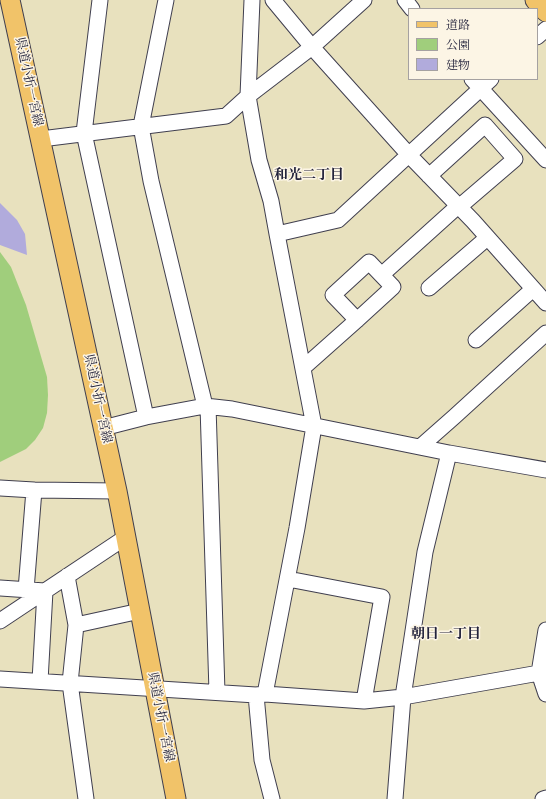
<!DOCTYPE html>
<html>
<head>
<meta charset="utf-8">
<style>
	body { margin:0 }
	#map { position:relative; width:546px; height:799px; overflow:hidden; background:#e8e1be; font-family:"IM FELL Double Pica","Noto Serif JP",serif }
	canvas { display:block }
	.legend { position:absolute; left:408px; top:8px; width:130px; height:72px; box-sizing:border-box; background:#fcf5e5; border:1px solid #a5a1a1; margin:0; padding:5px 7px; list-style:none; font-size:12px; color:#22223b }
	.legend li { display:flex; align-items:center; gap:8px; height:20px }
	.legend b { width:20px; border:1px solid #a5a1a1 }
</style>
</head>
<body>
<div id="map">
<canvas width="546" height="799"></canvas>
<ul class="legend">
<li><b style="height:5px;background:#f1c369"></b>道路</li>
<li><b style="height:11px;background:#a0ce7c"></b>公園</li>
<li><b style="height:11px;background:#b1abdc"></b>建物</li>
</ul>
</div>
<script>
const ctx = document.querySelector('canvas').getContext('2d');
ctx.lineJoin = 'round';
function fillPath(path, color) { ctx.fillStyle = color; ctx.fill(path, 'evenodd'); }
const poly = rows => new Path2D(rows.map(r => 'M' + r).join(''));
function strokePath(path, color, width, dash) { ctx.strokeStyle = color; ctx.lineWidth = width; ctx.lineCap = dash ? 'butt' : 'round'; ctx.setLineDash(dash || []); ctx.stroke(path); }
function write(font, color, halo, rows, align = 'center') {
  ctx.font = font + ' "IM FELL Double Pica","Noto Serif JP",serif'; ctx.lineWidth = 3; ctx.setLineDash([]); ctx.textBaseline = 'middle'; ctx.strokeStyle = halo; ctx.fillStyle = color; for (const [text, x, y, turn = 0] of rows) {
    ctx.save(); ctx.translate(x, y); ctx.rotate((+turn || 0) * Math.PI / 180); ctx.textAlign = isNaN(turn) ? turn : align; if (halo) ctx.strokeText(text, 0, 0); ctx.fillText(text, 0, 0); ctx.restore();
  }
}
const green = poly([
	[0,252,11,267,26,305,47,377,48,395,47,413,43,428,35,440,26,449,0,462]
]);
const building = poly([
	[0,203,17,220,25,234,27,255,0,245]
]);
const minor = poly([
	[100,0,84,133,146,417],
	[166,0,141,126,151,181,205,406],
	[252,0,248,96,259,160,271,201,277,234,314,426,297,528,265,694],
	[273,0,312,47,409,155,473,221,546,303],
	[405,0,412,9],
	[537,37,546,29],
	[472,79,546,160],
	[41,139,226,116,248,96,312,47,364,0],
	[429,176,485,125,515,159,459,207],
	[277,234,338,220,491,79],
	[387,270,458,206],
	[429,288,487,238],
	[476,340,533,289],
	[303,368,357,320,393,287,369,262,333,295,357,320],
	[208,406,217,692],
	[103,428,146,417,205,406,232,409,449,453,546,470],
	[420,447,454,417,546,333],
	[0,488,34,490,117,491],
	[67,576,76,625,70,683,86,799],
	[288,579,382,597,364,701],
	[0,588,45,591,40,681],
	[26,590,34,490],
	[0,621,126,537],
	[76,625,140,611],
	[546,630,539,673,546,694],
	[0,679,256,695,265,694,364,701,403,697,539,673,546,667],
	[256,695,262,760,272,799],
	[395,799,403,697,425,552,449,453],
	[543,799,546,798]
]);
const major = poly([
	[10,0,117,491,176,799],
	[535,0,546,12]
]);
const streetNames = [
	["県道小折一宮線",28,82,78],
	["県道小折一宮線",97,399,78],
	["県道小折一宮線",160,717,79]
];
const neighbourhoodNames = [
	["和光二丁目",309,176],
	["朝日一丁目",446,635]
];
fillPath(green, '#a0ce7c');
fillPath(building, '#b1abdc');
strokePath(minor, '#403f4f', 17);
strokePath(major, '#403f4f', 21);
strokePath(minor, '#fff', 15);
strokePath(major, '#f1c369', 19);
write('13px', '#22223b', '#fcf5e5', streetNames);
write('bold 14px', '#22223b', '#fcf5e5', neighbourhoodNames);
</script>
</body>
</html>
